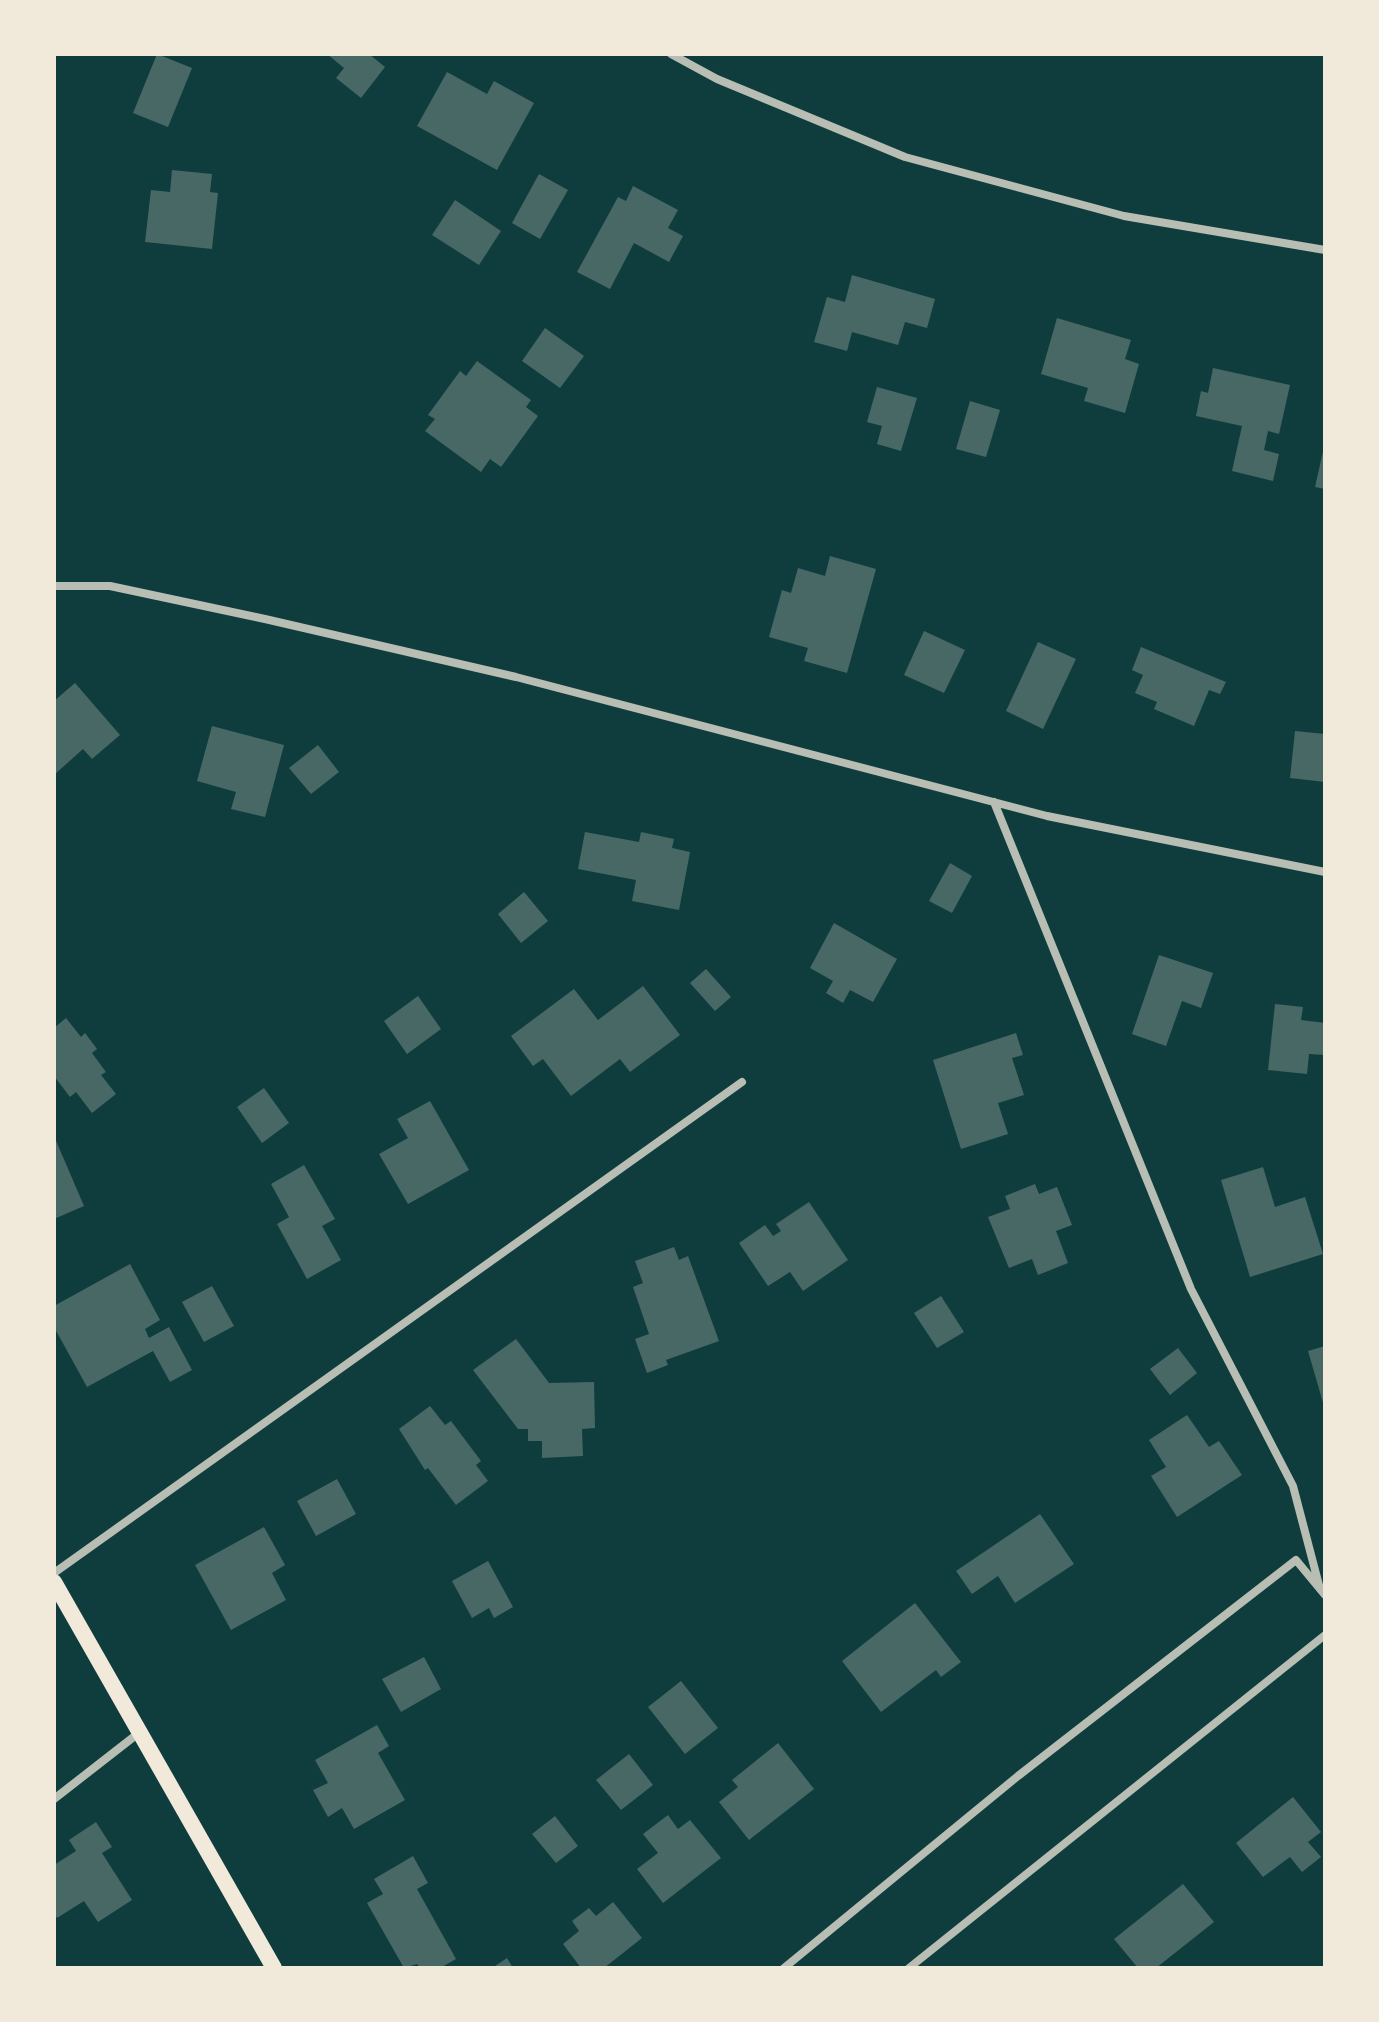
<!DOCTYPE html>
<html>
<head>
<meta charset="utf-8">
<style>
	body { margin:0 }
	#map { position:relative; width:1379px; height:2022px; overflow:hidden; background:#0f3d3e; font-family:"Exo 2",sans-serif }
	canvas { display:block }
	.frame { position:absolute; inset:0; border:56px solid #f1e9da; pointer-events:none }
</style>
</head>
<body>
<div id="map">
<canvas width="1379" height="2022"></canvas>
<div class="frame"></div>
</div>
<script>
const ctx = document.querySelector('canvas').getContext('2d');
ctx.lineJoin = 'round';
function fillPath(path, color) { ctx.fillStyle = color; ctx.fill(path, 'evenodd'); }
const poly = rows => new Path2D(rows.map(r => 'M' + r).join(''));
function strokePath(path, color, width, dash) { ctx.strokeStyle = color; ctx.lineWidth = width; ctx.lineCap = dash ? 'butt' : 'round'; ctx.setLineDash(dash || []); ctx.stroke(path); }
const building = poly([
	[157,54,192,68,168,127,133,113],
	[327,54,369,54,385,67,361,98,336,78,344,68],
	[447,72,487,94,494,81,534,103,497,170,417,126],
	[172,170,212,174,210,192,218,193,212,249,145,242,151,190,170,192],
	[539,174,568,190,540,239,512,223],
	[633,186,678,210,668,228,683,236,669,262,634,243,610,289,577,272,618,197,626,201],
	[455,200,501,231,479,265,432,235],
	[852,275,935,299,927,328,905,322,898,345,852,332,847,351,814,342,827,297,845,302],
	[1057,318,1131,340,1125,359,1139,364,1125,413,1084,401,1088,388,1041,374],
	[545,328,584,356,560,388,522,361],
	[477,361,531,400,526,407,538,416,501,467,490,459,481,472,425,431,435,419,428,415,460,371,466,376],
	[1213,368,1290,385,1279,434,1268,431,1264,450,1279,454,1273,481,1232,471,1242,426,1196,416,1201,391,1208,393],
	[877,387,917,398,901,451,877,444,882,426,867,422],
	[970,401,1000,410,986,457,956,449],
	[1324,447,1325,447,1325,489,1315,487],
	[830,556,876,569,847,673,804,661,808,648,769,637,782,590,791,593,798,568,825,576],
	[924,631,965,650,944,693,904,675],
	[1038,642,1076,659,1043,729,1006,711],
	[1141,647,1226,682,1220,694,1209,690,1194,726,1154,709,1157,702,1135,693,1143,675,1132,670],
	[75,683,120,735,92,759,83,749,54,775,54,701],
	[212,726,284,745,265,817,231,809,236,792,197,781],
	[1295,731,1325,734,1325,782,1290,778],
	[318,745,339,772,311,794,289,768],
	[585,832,639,842,641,832,674,839,672,848,690,852,679,910,632,901,636,880,578,869],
	[950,863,972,876,952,913,929,901],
	[524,892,548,921,521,943,498,914],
	[834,923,897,959,873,1002,850,990,843,1003,826,993,833,981,810,968],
	[1159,955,1213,973,1201,1008,1182,1001,1166,1046,1132,1034],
	[706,969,731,997,715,1011,690,983],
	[643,986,680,1035,630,1072,620,1059,571,1096,543,1059,533,1066,511,1036,574,989,598,1020],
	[418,996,441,1029,407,1054,384,1021],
	[1275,1004,1303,1007,1301,1020,1325,1023,1325,1055,1309,1054,1307,1074,1268,1070],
	[66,1018,81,1037,85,1033,97,1049,92,1053,106,1072,101,1075,116,1094,92,1113,76,1092,70,1097,54,1076,54,1028],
	[1016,1033,1023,1055,1012,1058,1024,1095,998,1103,1008,1134,961,1149,933,1060],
	[264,1088,289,1123,262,1143,237,1107],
	[430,1101,469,1170,408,1204,379,1154,408,1138,397,1119],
	[54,1136,84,1206,54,1219],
	[304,1165,335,1219,322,1226,341,1260,307,1279,277,1224,289,1217,271,1184],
	[1263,1167,1275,1207,1305,1197,1323,1254,1250,1277,1221,1180],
	[1035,1184,1039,1194,1057,1187,1072,1225,1056,1231,1068,1263,1038,1275,1032,1259,1009,1268,988,1217,1010,1209,1005,1196],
	[809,1202,848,1260,803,1291,790,1272,768,1286,739,1243,765,1225,773,1236,781,1231,776,1224],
	[674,1247,679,1260,688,1256,719,1341,666,1360,668,1365,647,1373,635,1339,649,1334,633,1287,643,1283,635,1261],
	[130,1264,160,1320,145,1329,149,1338,169,1327,192,1370,170,1382,153,1351,87,1387,54,1327,54,1306],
	[212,1286,234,1326,204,1342,182,1302],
	[941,1296,964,1332,937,1348,914,1313],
	[516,1339,549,1383,594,1382,595,1428,582,1429,583,1456,542,1458,542,1441,528,1441,528,1429,518,1429,473,1370],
	[1325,1346,1325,1406,1324,1406,1308,1351],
	[1178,1348,1197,1373,1170,1395,1150,1369],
	[430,1406,445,1425,451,1421,481,1461,476,1465,488,1481,456,1505,428,1468,425,1470,399,1429],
	[1187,1415,1209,1447,1219,1441,1242,1475,1177,1517,1151,1476,1166,1467,1149,1440],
	[337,1479,356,1514,316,1536,297,1501],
	[1040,1514,1074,1564,1015,1603,998,1576,972,1594,956,1571],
	[264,1527,285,1565,272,1573,286,1600,231,1630,195,1565],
	[488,1561,513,1607,494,1618,489,1608,472,1618,452,1581],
	[915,1603,961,1662,941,1677,936,1670,881,1712,842,1661],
	[424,1657,441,1689,401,1712,382,1679],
	[681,1681,718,1728,685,1754,648,1707],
	[377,1725,389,1746,378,1753,405,1800,354,1829,342,1808,328,1817,313,1790,328,1783,315,1760],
	[778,1743,814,1789,749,1840,719,1802,738,1787,732,1780],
	[629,1754,653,1785,621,1810,596,1780],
	[1293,1797,1321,1832,1308,1842,1321,1857,1302,1872,1290,1857,1263,1877,1236,1843],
	[668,1815,678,1829,690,1820,721,1858,663,1903,637,1869,658,1853,643,1834],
	[555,1816,578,1846,556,1863,532,1834],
	[96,1822,112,1847,102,1853,132,1900,98,1922,84,1901,57,1918,54,1913,54,1865,76,1851,69,1840],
	[413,1856,428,1883,417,1889,456,1959,440,1968,420,1968,417,1964,404,1968,367,1903,383,1894,374,1879],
	[1183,1884,1214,1922,1156,1968,1138,1968,1114,1939],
	[613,1902,642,1938,604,1968,581,1968,563,1944,579,1931,572,1921,589,1908,596,1916],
	[507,1958,513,1968,492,1968]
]);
const minor = poly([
	[671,54,717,79,905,157,1124,216,1325,250],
	[54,586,110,586,265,619,516,677,1047,816,1325,872],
	[994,802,1191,1289,1293,1486,1320,1589],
	[54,1573,742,1082],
	[54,1799,140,1732],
	[784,1968,1018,1776,1296,1560,1325,1595],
	[909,1968,1325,1635]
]);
const secondary = poly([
	[54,1582,274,1968]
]);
fillPath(building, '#486865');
strokePath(minor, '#b8beb3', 8);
strokePath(secondary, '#f1e9da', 16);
</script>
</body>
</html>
